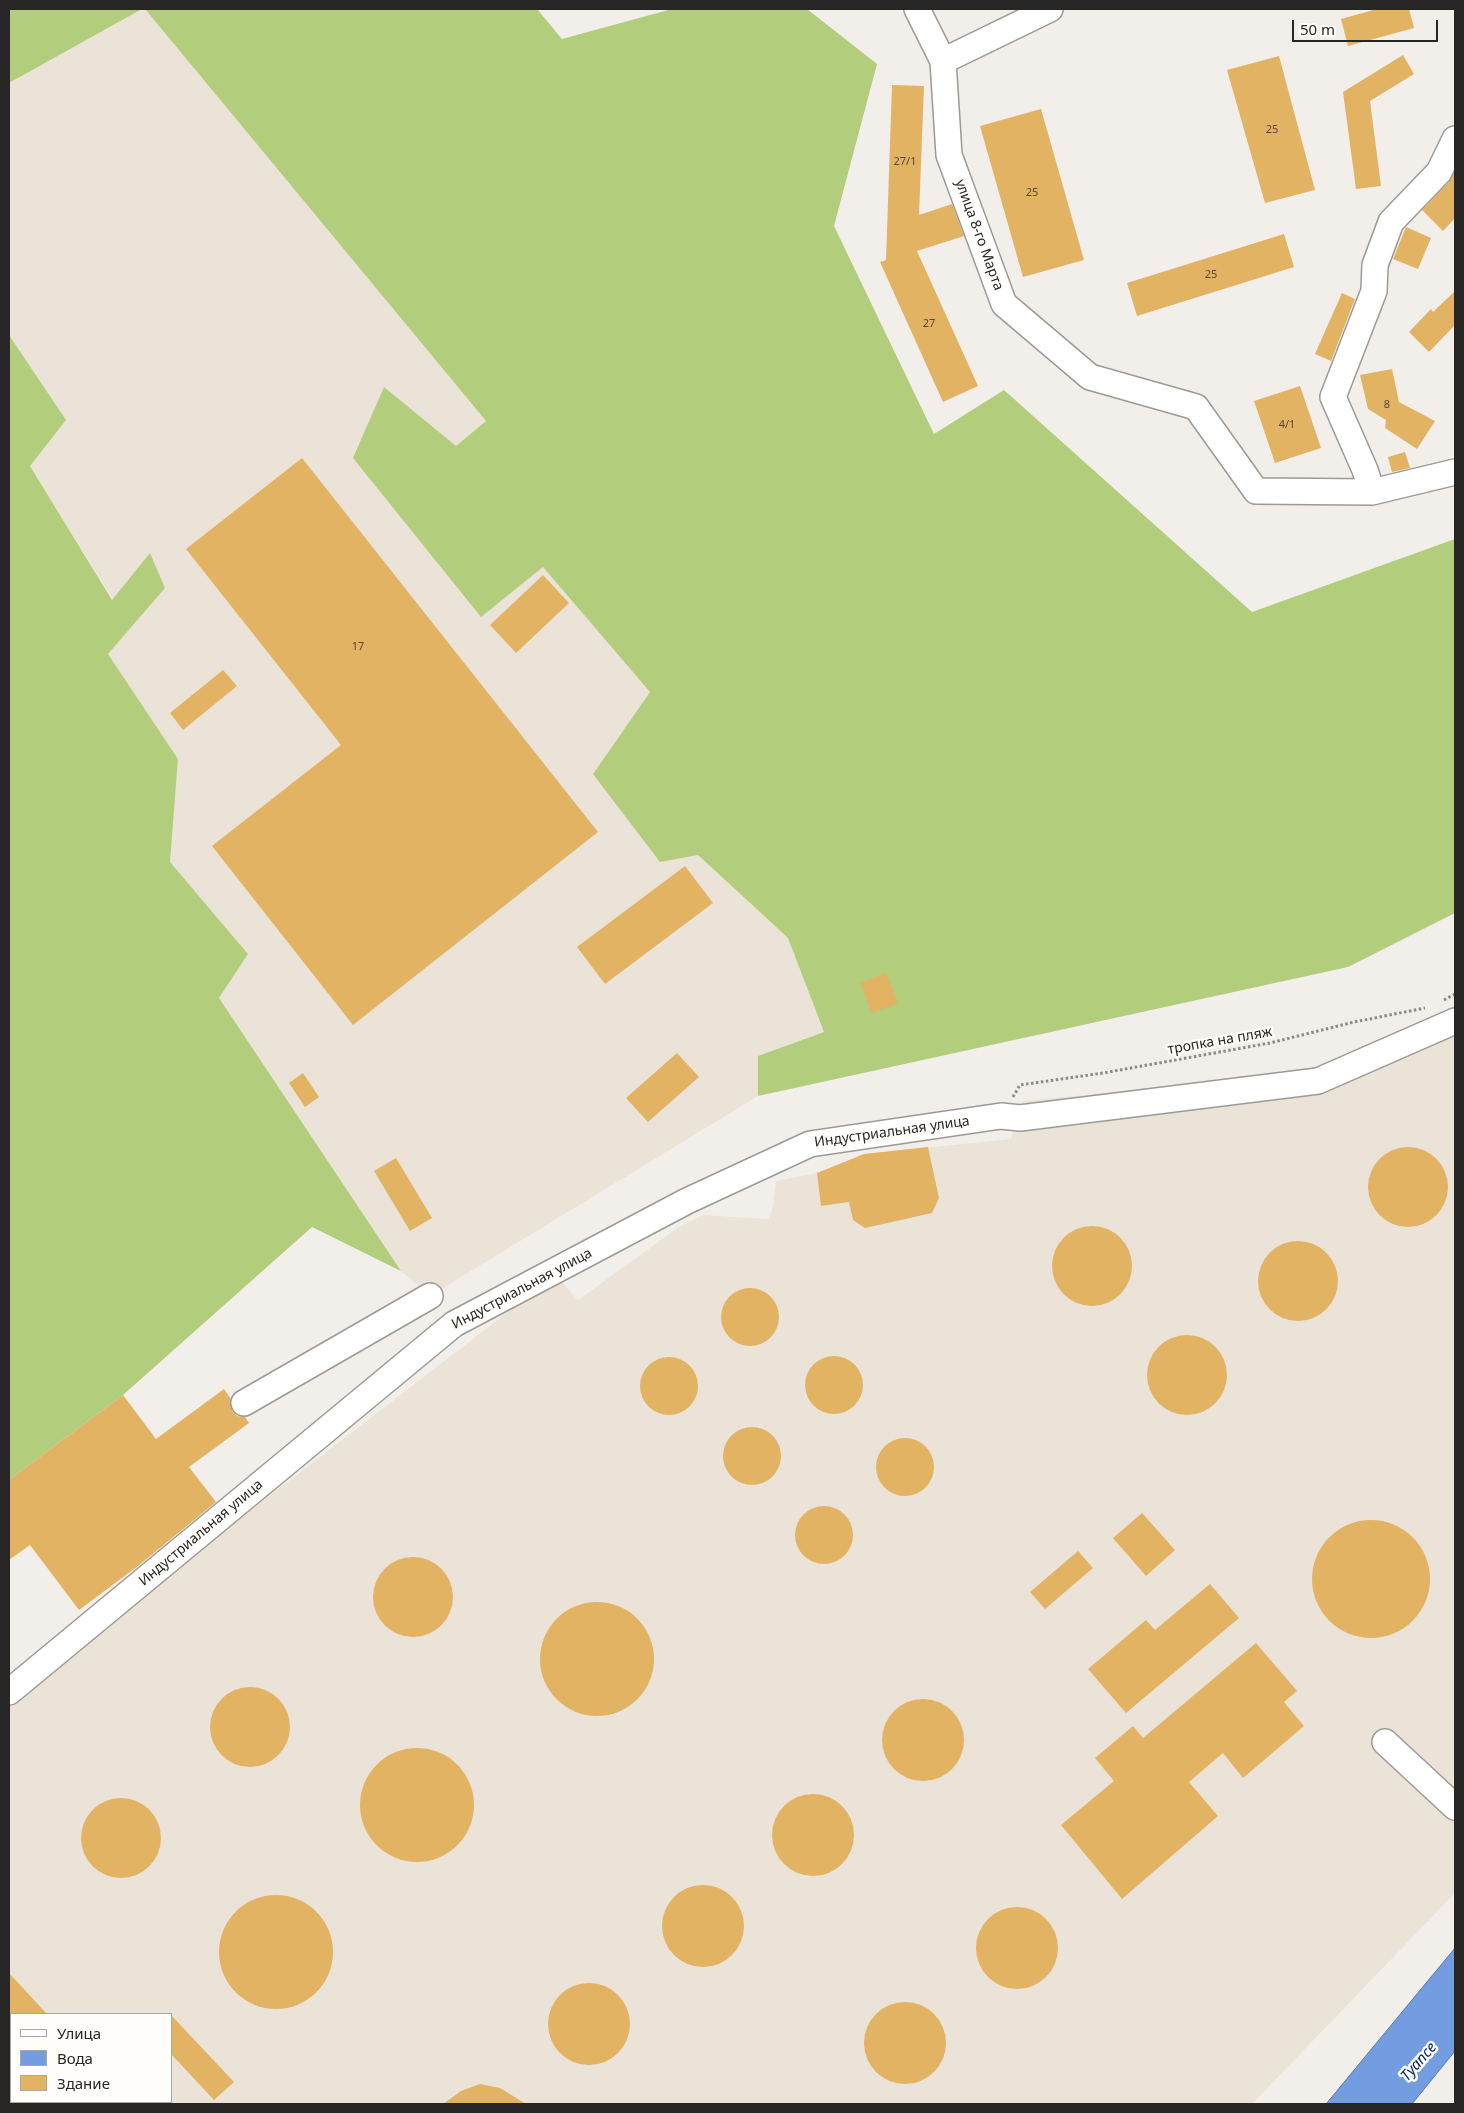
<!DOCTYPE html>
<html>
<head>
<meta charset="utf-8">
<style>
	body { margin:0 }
	#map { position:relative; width:1464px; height:2113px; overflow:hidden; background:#f2efea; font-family:"Noto Sans",sans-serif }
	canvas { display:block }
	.frame { position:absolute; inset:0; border:10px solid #272624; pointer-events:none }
	.legend { position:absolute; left:10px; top:2013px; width:162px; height:90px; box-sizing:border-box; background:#fffdfa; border:1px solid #a9a7a4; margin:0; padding:6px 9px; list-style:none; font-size:15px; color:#272624 }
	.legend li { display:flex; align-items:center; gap:10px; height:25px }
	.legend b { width:25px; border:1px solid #a9a7a4 }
	.scale { position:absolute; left:1292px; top:20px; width:146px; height:22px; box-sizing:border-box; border:2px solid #272624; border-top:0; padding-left:6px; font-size:15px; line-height:18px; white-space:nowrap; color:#272624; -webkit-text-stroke:4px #fffdfa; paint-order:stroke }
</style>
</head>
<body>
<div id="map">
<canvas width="1464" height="2113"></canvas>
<div class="frame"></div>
<ul class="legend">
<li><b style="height:6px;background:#fff"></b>Улица</li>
<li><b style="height:14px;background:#749ce1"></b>Вода</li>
<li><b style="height:14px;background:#e3b364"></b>Здание</li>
</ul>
<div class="scale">50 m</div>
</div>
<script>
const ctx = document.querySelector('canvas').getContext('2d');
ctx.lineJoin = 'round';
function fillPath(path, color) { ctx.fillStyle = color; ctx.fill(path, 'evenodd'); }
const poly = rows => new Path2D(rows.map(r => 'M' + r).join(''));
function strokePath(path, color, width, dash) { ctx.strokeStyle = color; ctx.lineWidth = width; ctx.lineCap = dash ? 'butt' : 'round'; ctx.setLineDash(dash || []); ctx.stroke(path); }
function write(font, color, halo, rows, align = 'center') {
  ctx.font = font + ' "Noto Sans",sans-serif'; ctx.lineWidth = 5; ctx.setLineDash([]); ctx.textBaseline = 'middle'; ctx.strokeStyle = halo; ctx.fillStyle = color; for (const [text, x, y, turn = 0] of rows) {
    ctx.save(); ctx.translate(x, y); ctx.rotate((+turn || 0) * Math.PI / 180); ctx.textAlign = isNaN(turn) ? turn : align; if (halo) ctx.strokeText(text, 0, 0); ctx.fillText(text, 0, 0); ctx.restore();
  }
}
const built = poly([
	[142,9,145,9,486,421,456,446,481,616,543,567,650,692,593,774,698,855,788,938,824,1032,758,1056,758,1096,430,1296,401,1271,219,998,248,954,170,862,178,759,108,654,165,588,150,554,113,600,30,466,65,420,9,335,9,83],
	[1455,1005,1455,1893,1252,2104,9,2104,9,1707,190,1557,556,1275,578,1300,679,1227,703,1215,768,1219,773,1209,776,1181,817,1173,864,1154,1011,1139,1023,1101,1289,1075,1378,1045],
	[11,2014,171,2014,171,2102,11,2102]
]);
const forest = poly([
	[9,9,142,9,9,83],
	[145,9,537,9,562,39,672,9,807,9,877,64,834,226,934,434,1004,390,1252,612,1455,539,1455,913,1348,967,758,1096,758,1056,824,1032,788,938,698,855,660,862,593,774,650,692,543,567,481,617,353,458,384,387,456,446,486,421],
	[9,335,66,420,30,466,112,600,150,553,165,588,108,654,178,759,170,862,248,954,219,998,401,1271,312,1227,123,1395,9,1480]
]);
const water = poly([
	[1455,1948,1455,2051,1412,2104,1326,2104,1455,1948]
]);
const building = poly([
	[1377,9,1409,9,1414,28,1348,46,1341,19],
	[1403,55,1414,74,1370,101,1381,186,1356,189,1343,92],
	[1279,56,1315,190,1265,203,1227,70],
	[892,85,924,86,919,215,952,204,964,236,917,251,978,386,943,402,880,262,886,260],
	[1041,109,1084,260,1023,277,980,126],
	[1455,171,1455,218,1443,231,1422,210,1449,182],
	[1406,227,1431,238,1418,269,1393,259],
	[1284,234,1294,267,1137,316,1127,283],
	[1455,291,1455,325,1429,352,1409,332,1431,309,1433,312],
	[1342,293,1355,299,1331,361,1315,354],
	[1392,369,1399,402,1435,421,1417,449,1385,428,1386,420,1368,409,1360,375],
	[1300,386,1321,448,1275,463,1254,401],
	[1405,452,1410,468,1392,472,1388,457],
	[302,458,598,832,353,1025,212,846,341,745,186,549],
	[543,575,569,603,516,653,490,625],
	[223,670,237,686,183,730,170,713],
	[685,866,713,903,605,984,577,947],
	[886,973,898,1003,872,1013,860,983],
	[677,1053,699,1077,648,1122,626,1098],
	[303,1073,319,1097,305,1107,289,1083],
	[928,1147,939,1198,932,1213,865,1228,853,1220,849,1202,821,1206,817,1173,864,1154],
	'1368 1187a40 40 0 1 1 80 0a40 40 0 1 1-80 0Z',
	[396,1158,432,1218,410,1231,374,1171],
	'1052 1266a40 40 0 1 1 80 0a40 40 0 1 1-80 0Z',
	'1258 1281a40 40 0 1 1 80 0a40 40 0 1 1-80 0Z',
	'721 1317a29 29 0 1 1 58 0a29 29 0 1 1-58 0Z',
	'1147 1375a40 40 0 1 1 80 0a40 40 0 1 1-80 0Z',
	'805 1385a29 29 0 1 1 58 0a29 29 0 1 1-58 0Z',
	'640 1386a29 29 0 1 1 58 0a29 29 0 1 1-58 0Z',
	[224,1389,231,1399,232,1411,237,1416,245,1417,249,1423,189,1467,216,1502,138,1566,79,1610,30,1545,9,1560,9,1480,123,1395,156,1439],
	'723 1456a29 29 0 1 1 58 0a29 29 0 1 1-58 0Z',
	'876 1467a29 29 0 1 1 58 0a29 29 0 1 1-58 0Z',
	'795 1535a29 29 0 1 1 58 0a29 29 0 1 1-58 0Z',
	[1142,1513,1175,1550,1146,1576,1113,1538],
	'1312 1579a59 59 0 1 1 118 0a59 59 0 1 1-118 0Z',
	[1078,1551,1093,1568,1045,1609,1030,1592],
	'373 1597a40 40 0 1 1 80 0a40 40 0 1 1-80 0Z',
	[1210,1584,1239,1618,1126,1713,1088,1669,1146,1620,1155,1630],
	'540 1659a57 57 0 1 1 114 0a57 57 0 1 1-114 0Z',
	[1256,1643,1297,1691,1284,1702,1304,1726,1243,1778,1223,1753,1189,1782,1218,1816,1122,1899,1061,1825,1114,1781,1095,1758,1133,1726,1143,1738],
	'210 1727a40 40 0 1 1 80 0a40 40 0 1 1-80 0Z',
	'882 1740a41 41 0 1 1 82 0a41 41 0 1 1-82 0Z',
	'360 1805a57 57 0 1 1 114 0a57 57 0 1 1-114 0Z',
	'772 1835a41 41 0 1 1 82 0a41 41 0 1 1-82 0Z',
	'81 1838a40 40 0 1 1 80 0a40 40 0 1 1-80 0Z',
	'662 1926a41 41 0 1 1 82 0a41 41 0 1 1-82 0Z',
	'219 1952a57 57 0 1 1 114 0a57 57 0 1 1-114 0Z',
	'976 1948a41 41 0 1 1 82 0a41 41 0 1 1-82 0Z',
	[9,1973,47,2014,9,2014],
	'548 2024a41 41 0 1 1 82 0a41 41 0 1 1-82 0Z',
	'864 2043a41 41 0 1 1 82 0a41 41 0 1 1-82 0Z',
	[171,2015,234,2082,214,2100,171,2054],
	[480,2084,500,2088,526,2104,443,2104,461,2091]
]);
const path = poly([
	[1444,1000,1455,994],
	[1013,1097,1020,1085,1103,1073,1270,1043,1354,1022,1425,1008]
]);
const minor = poly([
	[917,9,943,61,949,155,1004,304,1090,377,1196,407,1256,491,1372,492,1455,472],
	[943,61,1050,9],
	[1372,492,1365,470,1333,397,1374,291,1375,265,1391,222,1439,172,1455,139],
	[244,1403,430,1296],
	[9,1692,454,1324,687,1201,810,1144,1001,1116,1020,1118,1318,1081,1455,1021],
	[1385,1742,1455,1807]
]);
const numberNames = [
	["25",1272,130],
	["27/1",905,162],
	["25",1032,193],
	["25",1211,275],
	["27",929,324],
	["8",1387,405],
	["4/1",1287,425],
	["17",358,647]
];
const streetNames = [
	["улица 8-го Марта",979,235,70],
	["тропка на пляж",1220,1041,-10],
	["Индустриальная улица",892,1132,-8],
	["Индустриальная улица",522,1289,-28],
	["Индустриальная улица",201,1533,-40]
];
const waterNames = [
	["Туапсе",1419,2062,-49]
];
fillPath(built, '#ebe3d8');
fillPath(forest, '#b2cd7b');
fillPath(water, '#749ce1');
strokePath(water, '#5d79a8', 1);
fillPath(building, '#e3b364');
strokePath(minor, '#9d9a95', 28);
strokePath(path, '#8c8a86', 3, [2.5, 2.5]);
strokePath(minor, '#fff', 25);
write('11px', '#564934', null, numberNames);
write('14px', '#272624', '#fffdfa', streetNames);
write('italic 15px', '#052764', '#fffdfa', waterNames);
</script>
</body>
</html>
